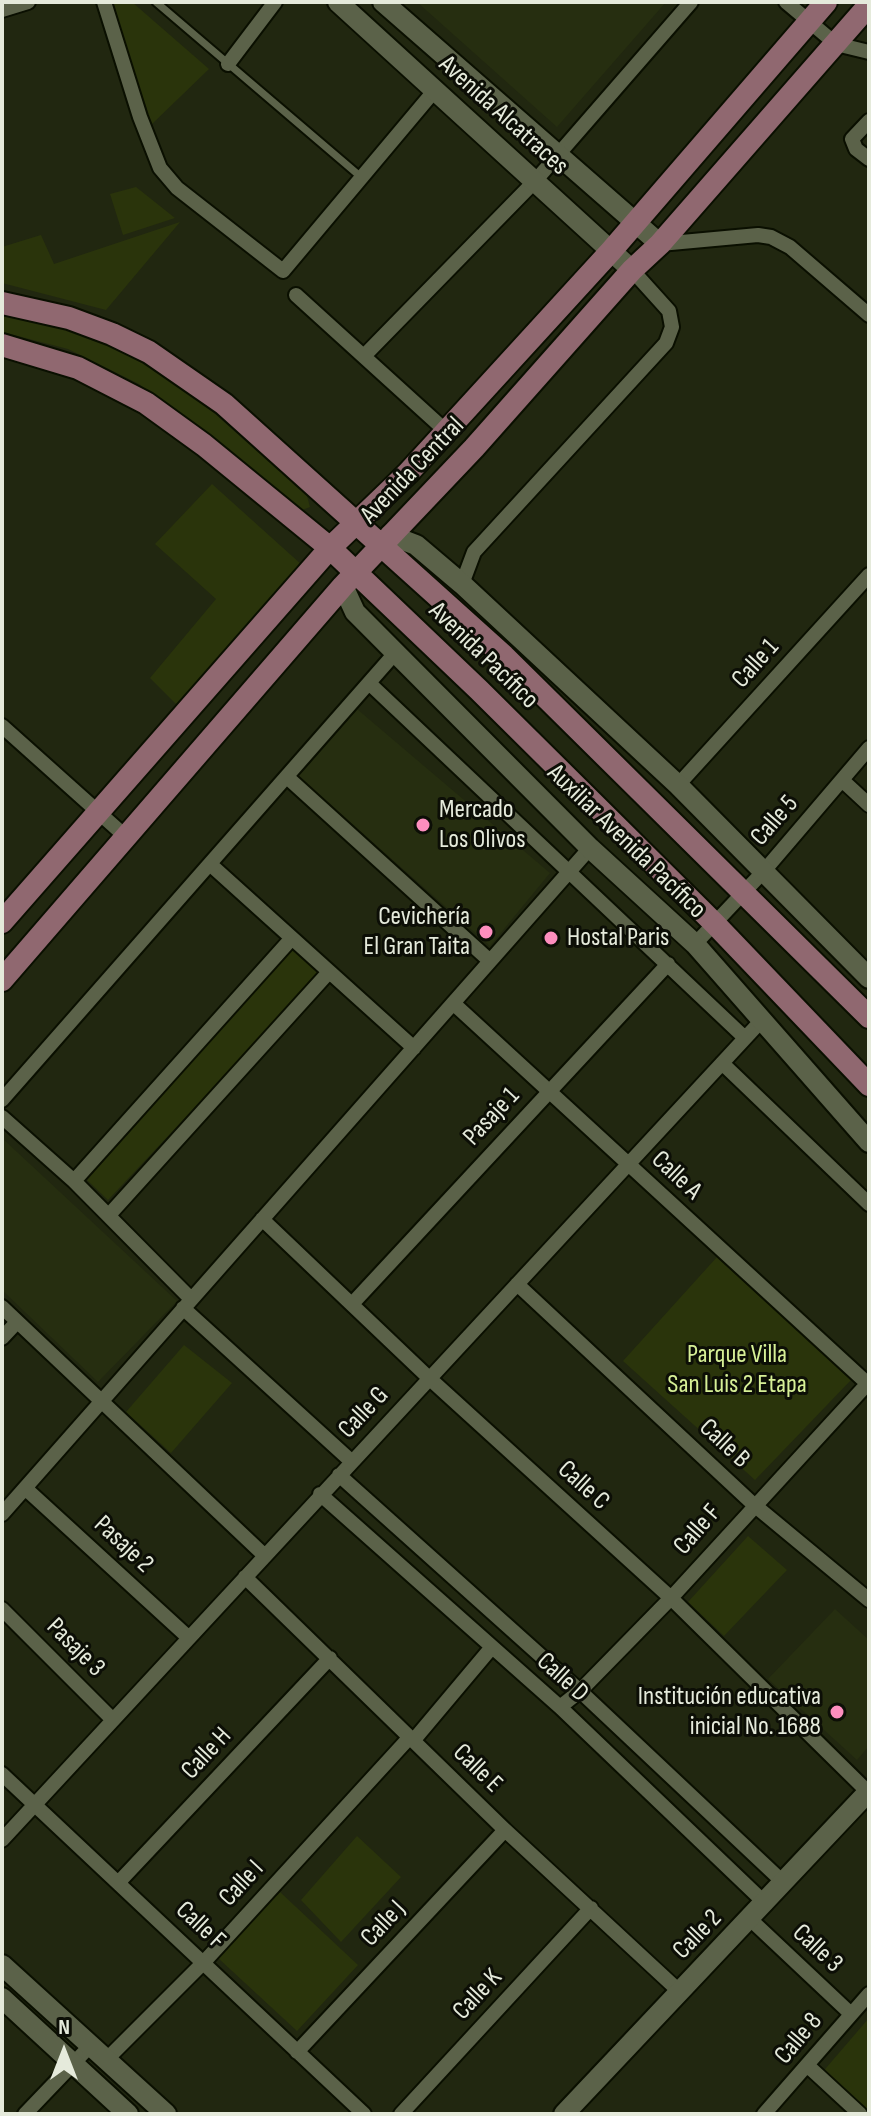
<!DOCTYPE html>
<html>
<head>
<meta charset="utf-8">
<style>
	body { margin:0 }
	#map { position:relative; width:871px; height:2116px; overflow:hidden; background:#212710; font-family:"Sofia Sans Condensed",sans-serif }
	canvas { display:block }
	.frame { position:absolute; inset:0; border:4px solid #e5eadb; pointer-events:none }
	.north { position:absolute; left:24px; top:2012px; width:80px; height:80px; -webkit-text-stroke:6px #0c0e06; paint-order:stroke; rotate:0deg; font-size:22px; font-weight:700; line-height:32px; text-align:center; color:#e5eadb }
	.north::after { content:''; display:block; margin:auto; width:28px; height:36px; background:#e5eadb; clip-path:polygon(50% 0,100% 100%,50% 72%,0 100%) }
</style>
</head>
<body>
<div id="map">
<canvas width="871" height="2116"></canvas>
<div class="frame"></div>
<div class="north">N</div>
</div>
<script>
const ctx = document.querySelector('canvas').getContext('2d');
ctx.lineJoin = 'round';
function fillPath(path, color) { ctx.fillStyle = color; ctx.fill(path, 'evenodd'); }
const poly = rows => new Path2D(rows.map(r => 'M' + r).join(''));
function strokePath(path, color, width, dash) { ctx.strokeStyle = color; ctx.lineWidth = width; ctx.lineCap = dash ? 'butt' : 'round'; ctx.setLineDash(dash || []); ctx.stroke(path); }
function write(font, color, halo, rows, align = 'center') {
  ctx.font = font + ' "Sofia Sans Condensed",sans-serif'; ctx.lineWidth = 6; ctx.setLineDash([]); ctx.textBaseline = 'middle'; ctx.strokeStyle = halo; ctx.fillStyle = color; for (const [text, x, y, turn = 0] of rows) {
    ctx.save(); ctx.translate(x, y); ctx.rotate((+turn || 0) * Math.PI / 180); ctx.textAlign = isNaN(turn) ? turn : align; if (halo) ctx.strokeText(text, 0, 0); ctx.fillText(text, 0, 0); ctx.restore();
  }
}
const built = poly([
	[417,2,666,2,557,127],
	[357,709,550,873,490,946,298,776],
	[2,1138,177,1301,98,1382,2,1290],
	[835,1609,869,1640,869,1746,857,1760,768,1679]
]);
const green = poly([
	[110,2,132,2,209,69,152,124],
	[136,187,175,218,123,235,110,194],
	[180,222,106,310,2,283,2,247,41,235,54,264],
	[2,311,92,336,164,375,213,412,307,496,310,507,297,512,212,438,139,384,68,349,2,332],
	[212,484,302,565,179,707,150,678,216,599,155,544],
	[292,947,321,973,108,1200,87,1180],
	[717,1257,851,1380,755,1480,623,1361],
	[184,1345,232,1383,171,1453,126,1412],
	[748,1536,787,1570,724,1636,688,1602],
	[357,1836,401,1877,341,1942,301,1900],
	[280,1892,358,1965,297,2031,218,1958],
	[869,2018,869,2114,863,2114,820,2075]
]);
const lane = poly([
	[156,2,361,177]
]);
const street = poly([
	[104,2,140,117,160,168,177,188,283,271,435,90],
	[786,2,836,44,869,52],
	[2,10,28,2],
	[228,64,275,2],
	[869,121,852,139,856,149,869,159],
	[660,244,758,235,771,237,790,247,869,315],
	[296,295,447,432],
	[364,356,536,180,691,2],
	[462,584,474,552,666,343,672,327,669,311,632,270],
	[369,683,745,1038],
	[2,726,125,836],
	[287,777,490,961],
	[842,780,869,805],
	[678,785,869,575],
	[211,865,414,1048],
	[695,944,764,871,869,748],
	[453,1003,867,1383],
	[722,1063,869,1204],
	[2,1100,396,652],
	[2,1117,74,1181,191,1299],
	[74,1181,292,938],
	[109,1215,329,972],
	[262,1219,429,1378,671,1598,868,1792],
	[517,1284,753,1504,869,1600],
	[352,1304,668,964],
	[2,1307,265,1556],
	[183,1308,351,1461],
	[2,1338,17,1322],
	[339,1475,580,1691,784,1883],
	[25,1488,189,1638],
	[320,1494,560,1707,766,1904],
	[2,1514,590,848],
	[245,1577,505,1830,680,1992],
	[2,1609,113,1720],
	[560,1707,580,1691,671,1598,869,1382],
	[413,1741,492,1647],
	[2,1774,364,2114],
	[2,1840,762,1020],
	[118,1883,330,1658],
	[750,1919,851,2014],
	[297,2052,505,1830],
	[107,2059,204,1962,409,1738],
	[808,2066,860,2114],
	[25,2114,92,2044],
	[401,2114,591,1908],
	[764,2114,869,1994]
]);
const secondary = poly([
	[338,2,632,270],
	[383,2,660,244],
	[390,535,416,545,462,584,678,785,869,978],
	[343,586,355,612,590,848,695,944,869,1142],
	[2,1965,166,2114],
	[2,1998,128,2114],
	[564,2114,869,1791]
]);
const primary = poly([
	[2,303,69,318,112,334,149,352,224,404,504,656,869,1017],
	[2,345,78,368,146,403,204,445,330,548,479,690,715,924,869,1085],
	[2,922,330,548,408,473,611,251,826,2],
	[2,980,343,586,474,448,632,270,660,244,869,5]
]);
const markers = [
	[423,825,8,"#fd8ebe"],
	[486,932,8,"#fd8ebe"],
	[551,938,8,"#fd8ebe"],
	[837,1712,8,"#fd8ebe"]
];
const streetNames = [
	["Avenida Alcatraces",503,116,42],
	["Avenida Central",413,471,-46],
	["Avenida Pacífico",483,656,44],
	["Calle 1",756,664,-48],
	["Calle 5",775,821,-49],
	["Auxiliar Avenida Pacífico",626,842,44],
	["Pasaje 1",492,1117,-47],
	["Calle A",676,1176,43],
	["Calle G",364,1413,-47],
	["Calle B",724,1444,43],
	["Calle C",583,1486,42],
	["Calle F",698,1530,-49],
	["Pasaje 2",123,1545,43],
	["Pasaje 3",75,1648,45],
	["Calle D",562,1678,42],
	["Calle H",207,1754,-47],
	["Calle E",477,1769,44],
	["Calle I",242,1884,-47],
	["Calle J",384,1924,-47],
	["Calle F",200,1926,43],
	["Calle 2",698,1935,-46],
	["Calle 3",817,1949,43],
	["Calle K",478,1995,-47],
	["Calle 8",799,2039,-50]
];
const poiNames = [
	["Mercado",439,810],
	["Los Olivos",439,840],
	["Cevichería",470,917,"right"],
	["El Gran Taita",470,947,"right"],
	["Hostal Paris",567,938],
	["Institución educativa",821,1697,"right"],
	["inicial No. 1688",821,1727,"right"]
];
const parkNames = [
	["Parque Villa",737,1355],
	["San Luis 2 Etapa",737,1385]
];
fillPath(built, '#262e10');
fillPath(green, '#2a340b');
strokePath(lane, '#0a0f00', 11);
strokePath(street, '#0a0f00', 18);
strokePath(secondary, '#0a0f00', 24);
strokePath(primary, '#0a0f00', 26);
strokePath(lane, '#5b6249', 7);
strokePath(street, '#5b6249', 14);
strokePath(secondary, '#5b6249', 20);
strokePath(primary, '#906870', 22);
for (const [x, y, r, color] of markers) { const dot = new Path2D(); dot.arc(x, y, r, 0, 2 * Math.PI); ctx.fillStyle = color; ctx.fill(dot); strokePath(dot, '#0c0e06', 3); }
write('26px', '#e5eadb', '#0c0e06', streetNames);
write('26px', '#e5eadb', '#0c0e06', poiNames, 'left');
write('26px', '#d6ef96', '#0c0e06', parkNames);
</script>
</body>
</html>
